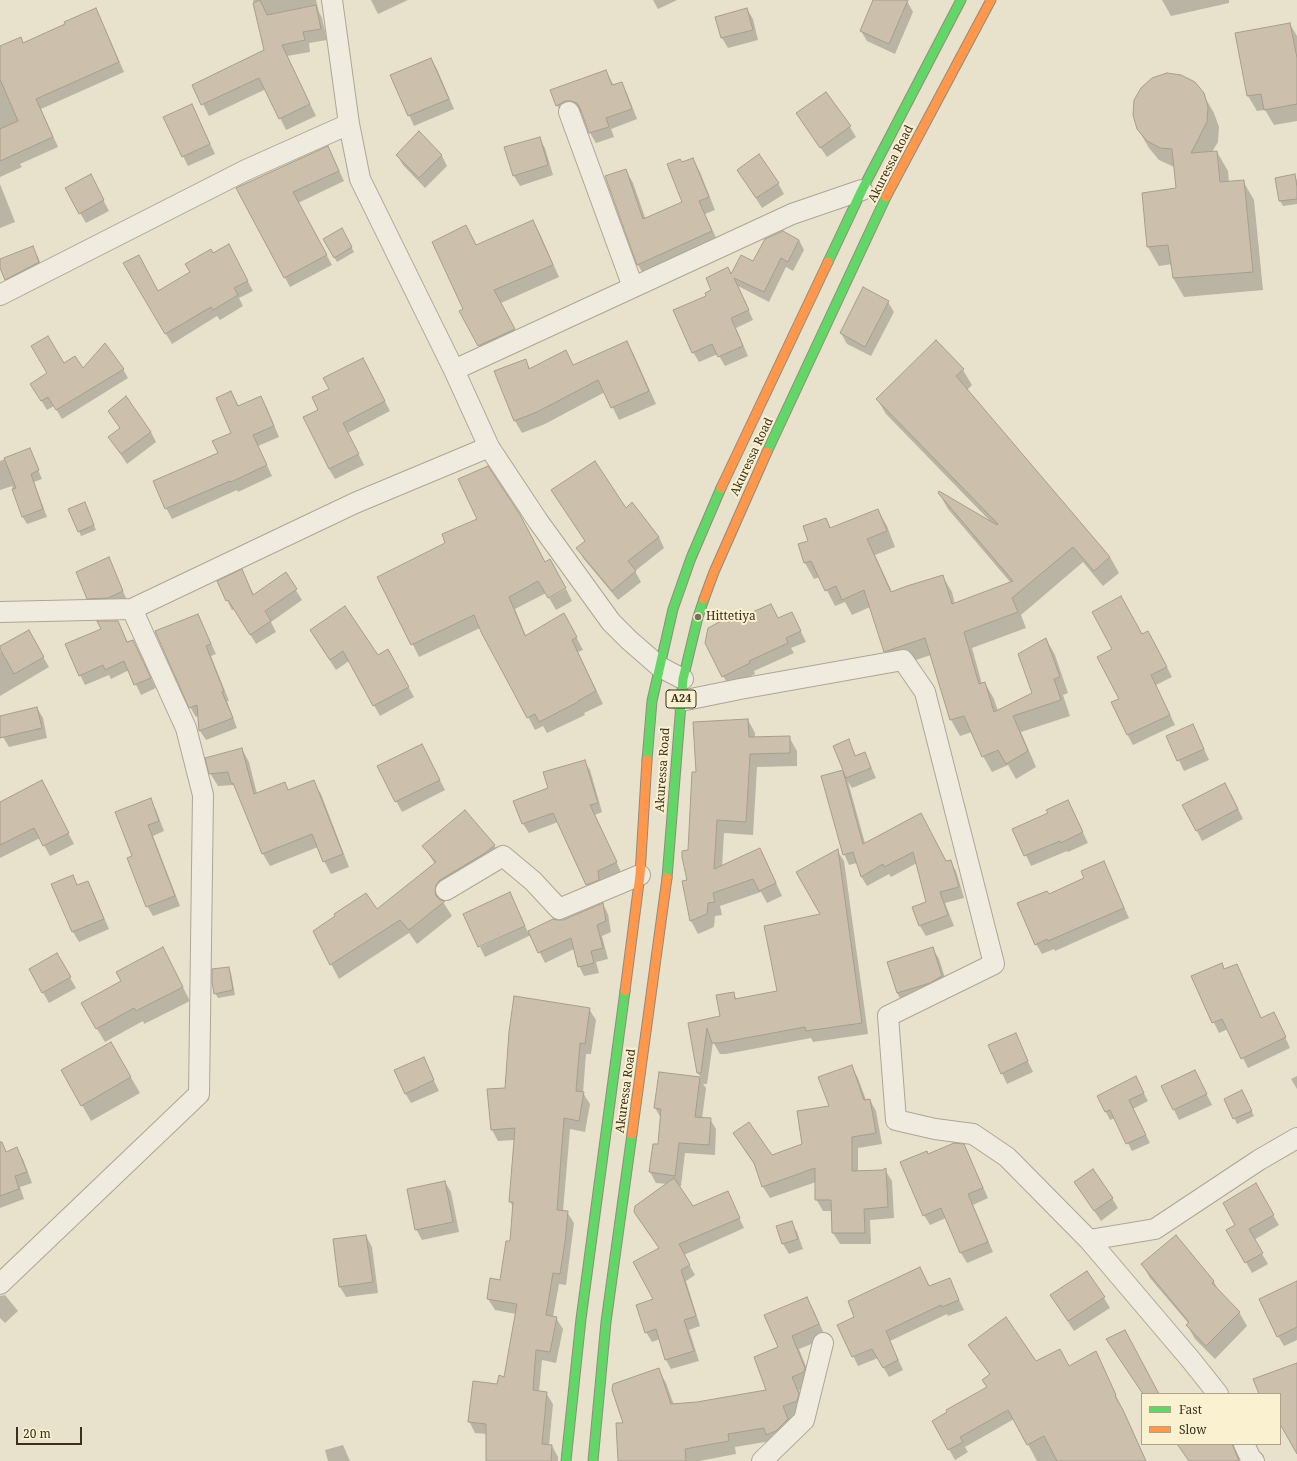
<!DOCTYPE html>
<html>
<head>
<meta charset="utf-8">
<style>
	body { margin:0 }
	#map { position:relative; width:1297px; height:1461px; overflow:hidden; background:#e8e2cc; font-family:"Noto Serif",serif }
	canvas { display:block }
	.legend { position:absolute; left:1141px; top:1393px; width:140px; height:52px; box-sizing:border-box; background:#faf1d1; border:1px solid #aea389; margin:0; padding:5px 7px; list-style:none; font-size:12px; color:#3d2f1c }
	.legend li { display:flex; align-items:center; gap:8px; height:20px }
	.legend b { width:20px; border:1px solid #aea389 }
	.scale { position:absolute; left:16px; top:1427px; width:66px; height:18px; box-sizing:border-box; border:2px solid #3d2f1c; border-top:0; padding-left:5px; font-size:12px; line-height:14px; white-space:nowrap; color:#3d2f1c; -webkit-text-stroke:3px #faf1d1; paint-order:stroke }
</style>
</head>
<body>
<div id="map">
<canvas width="1297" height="1461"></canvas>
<ul class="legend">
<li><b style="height:5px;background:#63d668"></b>Fast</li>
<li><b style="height:5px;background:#ff974d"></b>Slow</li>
</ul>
<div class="scale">20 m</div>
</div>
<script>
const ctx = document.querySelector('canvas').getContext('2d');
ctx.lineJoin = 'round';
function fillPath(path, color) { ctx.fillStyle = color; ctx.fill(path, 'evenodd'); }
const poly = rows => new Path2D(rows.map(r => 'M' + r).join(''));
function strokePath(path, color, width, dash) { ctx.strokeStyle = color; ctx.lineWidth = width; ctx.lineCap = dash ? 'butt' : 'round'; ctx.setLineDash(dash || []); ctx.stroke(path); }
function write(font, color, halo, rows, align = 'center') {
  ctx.font = font + ' "Noto Serif",serif'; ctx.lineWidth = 4; ctx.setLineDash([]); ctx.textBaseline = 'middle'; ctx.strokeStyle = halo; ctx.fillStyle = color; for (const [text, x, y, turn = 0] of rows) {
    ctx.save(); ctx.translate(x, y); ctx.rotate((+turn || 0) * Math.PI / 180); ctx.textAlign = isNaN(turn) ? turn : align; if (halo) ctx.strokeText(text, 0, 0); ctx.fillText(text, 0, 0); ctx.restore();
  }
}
const shadow = poly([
	[253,0,316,0,319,12,322,18,327,40,309,43,310,52,287,56,316,116,286,130,266,89,209,116,193,85,265,50],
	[371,0,408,0,378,14],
	[653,0,677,0,658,9],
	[875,0,904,0,907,1,913,12,895,54,867,41,861,31],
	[1162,0,1229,0,1229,3,1171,16],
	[95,9,101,19,124,72,41,109,58,147,20,164,22,167,0,177,0,47,24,44,66,25],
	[747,9,753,19,758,40,728,48,722,38,716,18],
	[1290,24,1297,36,1297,121,1274,125,1265,110,1257,111,1248,96,1236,34],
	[431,59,437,69,454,109,414,126,409,115],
	[606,71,614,86,621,83,627,93,637,119,611,129,614,137,596,143,590,133,583,113,578,111,563,115,557,105],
	[1203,94,1214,113,1219,127,1218,142,1212,152,1217,152,1228,171,1229,182,1243,181,1254,200,1263,290,1184,297,1173,278,1172,264,1159,266,1148,247,1177,189,1174,167,1159,160,1149,148,1138,129],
	[192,105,215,154,188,166,183,156],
	[797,114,850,127,856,137,827,157],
	[419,133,442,156,447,166,425,188,403,165,397,155],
	[539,138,545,148,553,175,520,186,514,176],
	[328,147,344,181,298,203,332,265,290,287,237,188],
	[693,159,700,172,715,210,705,214,719,244,645,277,638,265,606,177,626,170,633,183,646,220,683,203,682,163],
	[738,170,778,183,784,194,762,208],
	[1294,176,1297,180,1297,204,1283,206,1280,201,1276,179],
	[0,184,15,222,0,228],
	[96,186,109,211,86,223,80,213],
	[533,221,540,234,559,277,501,303,521,342,486,358,461,311,465,309,466,226,477,246],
	[342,230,354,252,337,262,325,240],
	[799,240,804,250,793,271,786,267,769,302,738,286,753,320,736,328,748,356,725,366,718,354,699,362,693,352,707,296,728,269,732,275,754,262],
	[229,245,253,291,239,298,243,306,220,320,217,316,172,344,124,264,159,292,191,273,213,255],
	[32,247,38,257,44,273,11,289,0,265,0,260],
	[888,302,894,312,871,356,847,344,841,333],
	[627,342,634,355,656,404,619,420,605,392,545,424,522,433,515,421,525,360,531,370,565,351,574,366],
	[64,364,82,369,123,369,128,378,62,419,54,406,47,410,31,384],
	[368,369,390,411,348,433,364,465,335,479,329,469,320,410],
	[963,370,972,385,967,390,1110,557,1119,573,1103,586,1083,562,1021,615,1026,628,972,648,982,684,985,683,994,699,998,711,1033,694,1046,639,1055,655,1068,693,1063,695,1070,716,1021,732,1036,767,1016,779,1008,765,992,772,983,756,972,732,960,736,951,720,931,655,894,667,885,651,870,607,852,615,845,602,835,606,820,577,814,579,805,563,799,545,810,541,826,519,831,528,878,510,887,526,895,547,875,555,892,592,943,577,952,592,955,604,1011,583,948,509,939,493,990,521,886,414,877,399],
	[231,392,239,407,261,397,267,408,279,437,258,446,272,476,238,492,237,490,172,519,166,508,219,453,232,433],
	[110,412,151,432,156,442,127,464,109,437,120,429],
	[24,451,30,451,42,479,34,482,47,517,27,524,22,516,12,486,0,490,0,461],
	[487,467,546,593,515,609,526,636,571,627,583,650,578,652,603,704,584,713,585,715,547,733,543,726,535,730,480,628,419,657,379,577,447,543,478,520],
	[632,504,659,537,664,548,635,571,641,582,618,600,583,558,578,548],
	[87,508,96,530,81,536,79,531],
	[108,559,128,602,94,608,88,598],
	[242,571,254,595,286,574,302,600,271,622,276,632,256,644,235,609,232,610,227,600],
	[566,589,572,601,556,610,549,598],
	[771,605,779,619,792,613,806,642,791,648,794,653,754,671,755,674,729,687,706,643,729,624],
	[198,615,216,654,211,656,229,701,227,701,237,728,206,740,200,731,199,715,196,717,190,707],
	[117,622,128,643,133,641,156,688,141,695,129,670,111,679,109,675,85,685,80,675],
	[28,631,49,667,0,696,0,652],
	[1142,635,1154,642,1172,677,1156,685,1175,725,1133,745,1127,734,1120,699],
	[317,641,378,656,388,650,414,697,380,716,349,661,336,670],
	[37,708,43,718,47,738,9,747,3,737,0,725,0,717],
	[748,720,755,733,755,738,789,737,797,751,797,766,757,767,753,835,724,833,722,867,760,850,767,863,782,896,767,903,761,892,720,906,722,915,715,916,714,927,698,934,691,921,683,882,688,881,689,851,697,773],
	[1193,725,1209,760,1184,771,1167,736],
	[848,740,856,756,865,753,876,778,852,788,848,782,865,843,920,814,946,862,950,861,956,871,964,898,945,903,954,926,926,936,920,926,928,903,917,863,891,877,889,874,867,886,861,876,857,863,849,865,844,854,822,777,844,771],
	[242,749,249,762,257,794,284,783,288,791,313,781,321,794,349,867,331,874,324,861,318,847,270,866,263,854,238,794,234,785,218,786,210,773],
	[427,755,445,790,402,812,378,767],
	[584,761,590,770,602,812,595,815,621,872,603,880,592,894,558,822,529,833,523,824,514,801,549,788],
	[42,781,74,844,50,856,40,838,0,858,0,803],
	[1231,794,1243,819,1202,841,1197,831],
	[150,800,156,810,164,831,153,836,180,906,153,916,147,906,133,856],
	[1068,801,1088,843,1068,852,1067,851,1031,866,1014,829,1049,814],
	[494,845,502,859,444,898,443,902,452,916,417,944,409,933,339,979,314,932,377,910,435,864,424,847],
	[837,850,844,861,868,1034,813,1042,811,1038,726,1054,720,1054,713,1042,707,1084,703,1084,706,1088,702,1119,710,1119,716,1129,715,1155,685,1153,681,1186,678,1186,693,1207,727,1192,744,1228,684,1255,695,1275,686,1281,700,1326,689,1330,699,1361,671,1369,666,1360,660,1339,652,1342,646,1332,654,1300,660,1249,641,1222,668,1184,656,1183,650,1172,654,1145,659,1146,661,1118,655,1108,660,1073,701,1078,698,1073,689,1023,721,1017,733,993,737,1000,778,992,821,915],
	[1103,862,1109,873,1129,918,1055,951,1054,949,1042,954,1036,944,1049,895,1086,879],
	[72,877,78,886,87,882,93,892,109,929,79,942,73,932,53,885],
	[603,904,608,914,611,932,602,936,608,959,596,962,599,973,584,976,579,966,574,949,545,963,531,935,485,957,480,947,525,926,528,932,553,920,557,921,564,921],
	[933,949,939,959,948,987,903,1003,897,993],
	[56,954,76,988,49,1003,30,970],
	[170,962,190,1001,144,1024,143,1021,105,1042,82,1004],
	[1221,964,1224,970,1237,965,1262,1019,1279,1023,1290,1048,1248,1068,1228,1029,1219,1033,1192,977],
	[228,968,231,973,235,995,218,998,215,993],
	[589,1009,596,1020,591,1054,586,1054,583,1093,590,1104,585,1132,570,1129,563,1211,567,1212,574,1223,566,1285,559,1284,553,1317,556,1318,563,1329,556,1363,542,1360,539,1392,546,1393,553,1404,549,1446,552,1446,558,1457,558,1461,487,1461,487,1434,475,1433,469,1421,497,1386,505,1378,516,1314,495,1310,488,1299,501,1281,511,1242,513,1207,510,1201,515,1140,498,1141,492,1130,506,1088],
	[1015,1034,1033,1072,1007,1084,1002,1073],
	[111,1043,140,1093,91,1121,62,1070],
	[423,1058,439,1091,411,1103,405,1093],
	[851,1066,858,1078,866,1100,870,1100,876,1111,882,1144,858,1148,858,1172,885,1170,892,1181,894,1218,870,1220,871,1244,840,1244,833,1233,832,1211,823,1211,816,1199,816,1182,770,1198,763,1187,756,1167,734,1134,772,1156,804,1145,830,1106],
	[1195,1071,1212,1105,1179,1120,1162,1086],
	[1297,1076,1297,1089,1291,1079],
	[1140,1086,1148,1101,1133,1109,1150,1143,1132,1151,1115,1118,1110,1120,1098,1097],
	[1244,1096,1254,1116,1237,1124,1225,1099],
	[17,1149,23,1159,32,1183,20,1187,24,1199,0,1208,0,1155],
	[928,1155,969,1156,988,1198,973,1205,993,1252,967,1263,961,1253,946,1218,930,1225,924,1215],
	[445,1182,451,1192,459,1232,422,1240,416,1229],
	[1075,1183,1112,1198,1118,1208,1101,1221],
	[1255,1185,1279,1225,1254,1240,1268,1264,1252,1273,1228,1230,1237,1225],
	[791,1222,797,1232,803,1249,789,1254,783,1244],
	[366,1236,372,1247,378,1293,346,1297,340,1287],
	[1176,1236,1214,1282,1220,1293,1239,1312,1247,1326,1215,1359,1195,1339,1187,1325,1189,1324,1150,1278,1142,1264],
	[920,1268,930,1287,949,1279,964,1310,948,1316,947,1314,890,1341,903,1370,889,1377,878,1358,858,1366,838,1325,856,1318],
	[1297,1282,1297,1340,1284,1346,1278,1336],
	[5,1295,18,1311,5,1323,0,1318,0,1296],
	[807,1298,814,1311,826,1338,799,1349,812,1382,811,1385,799,1390,806,1408,804,1414,790,1419,795,1433,771,1441,735,1447,736,1454,699,1461,619,1461,624,1424,659,1370,666,1383,674,1405,697,1403,768,1390,779,1348],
	[1104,1298,1110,1308,1074,1331,1057,1305],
	[969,1345,1036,1363,1069,1367,1095,1352,1121,1406,1119,1406,1128,1421,1146,1461,1037,1461,1014,1419,965,1447,968,1452,955,1460,933,1421,988,1388,990,1375],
	[1178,1444,1237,1444,1240,1448,1238,1455,1239,1461,1189,1461],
	[343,1445,350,1461,328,1461,325,1450]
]);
const building = poly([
	[260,0,267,15,316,5,321,29,303,32,305,40,282,45,310,104,279,119,259,78,201,105,192,85,264,50,253,3,260,0],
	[873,0,908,0,889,44,860,31,873,0],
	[96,8,119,62,36,99,53,137,0,161,0,129,18,121,0,79,0,46,21,37,23,43,65,24,64,22,96,8],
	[747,8,753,30,721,38,715,17,747,8],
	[1290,23,1297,58,1297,104,1264,110,1261,94,1247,96,1235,33,1290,23],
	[431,58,449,99,408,116,390,75,431,58],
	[606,70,612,85,622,82,632,109,606,118,609,127,589,133,580,108,577,103,571,101,565,101,556,106,550,90,606,70],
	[1167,73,1181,75,1195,82,1204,93,1208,107,1207,122,1191,153,1217,151,1220,182,1244,180,1253,272,1173,278,1168,245,1147,247,1142,193,1176,188,1172,149,1160,148,1147,141,1137,129,1133,115,1134,100,1141,88,1152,78,1167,73],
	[826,92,851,126,820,148,796,113,826,92],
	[192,104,210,144,182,157,163,117,192,104],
	[419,131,442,155,419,178,396,155,419,131],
	[540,137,548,165,513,176,504,147,540,137],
	[328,146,339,171,293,192,327,255,284,278,236,188,328,146],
	[759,154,779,183,756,198,737,170,759,154],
	[693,158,709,197,699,201,712,231,637,265,605,176,626,169,643,219,682,202,667,164,680,159,682,162,693,158],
	[91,174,104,200,79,214,65,188,91,174],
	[1295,174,1297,187,1297,199,1279,201,1275,178,1295,174],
	[533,220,553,265,494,290,515,329,478,346,459,311,463,309,432,242,466,225,476,245,533,220],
	[342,228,352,247,334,258,323,239,342,228],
	[783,231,799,240,788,262,781,258,764,292,734,278,749,310,731,318,743,346,718,357,712,344,692,353,673,310,706,296,705,293,711,290,706,278,728,267,731,274,741,255,753,261,765,239,783,231],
	[229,244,248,281,234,288,238,295,213,310,211,307,165,334,123,263,139,255,158,291,190,272,185,264,211,249,213,253,229,244],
	[33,246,39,262,5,280,0,268,0,259,33,246],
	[863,287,889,301,865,347,840,333,863,287],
	[48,336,64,363,75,356,83,368,105,343,124,369,56,410,48,397,41,401,30,384,47,373,31,346,48,336],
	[936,340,964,369,956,376,1110,557,1094,571,1073,547,1012,598,1018,612,964,632,979,684,985,682,994,712,1032,693,1018,654,1046,638,1060,677,1054,679,1061,700,1013,716,1028,751,1006,764,998,750,982,757,964,716,950,720,925,638,884,652,864,590,842,600,836,586,825,591,811,561,804,563,798,544,808,541,803,526,826,518,830,528,878,509,887,531,867,539,891,592,907,586,943,575,952,604,1013,581,938,493,939,491,997,525,998,524,876,399,936,340],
	[627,341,649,391,611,408,598,380,537,412,514,421,494,371,526,359,529,369,566,350,573,365,627,341],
	[363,358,385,401,343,423,359,454,329,469,303,417,318,410,312,397,329,389,323,378,363,358],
	[231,391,238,406,261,396,274,426,253,435,267,465,231,482,230,481,165,509,153,481,218,453,212,441,231,433,216,398,231,391],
	[126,396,151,432,121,454,108,437,120,428,108,411,126,396],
	[30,448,39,470,31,474,43,509,22,517,12,489,16,488,4,458,30,448],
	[595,461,626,508,632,502,659,537,628,561,636,571,612,591,576,548,585,541,551,490,595,461],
	[488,466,519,513,545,562,550,559,566,588,548,598,538,581,509,597,525,636,564,613,577,637,572,640,596,691,578,701,578,702,539,722,535,714,527,718,509,684,482,634,474,615,411,645,377,577,445,543,442,534,477,519,458,479,488,466],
	[85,502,94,525,78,532,68,509,85,502],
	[109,557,123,591,108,598,87,599,76,572,109,557],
	[242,569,253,595,286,572,297,589,265,611,271,621,250,635,228,600,226,601,217,581,242,569],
	[1121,596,1142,634,1148,631,1167,667,1151,675,1170,715,1127,735,1111,702,1119,699,1097,657,1112,649,1092,612,1121,596],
	[771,604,778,618,792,612,801,631,786,638,788,643,749,661,750,663,722,677,705,643,708,628,727,618,729,622,771,604],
	[345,606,378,655,388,649,409,687,373,706,343,651,330,660,310,630,345,606],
	[198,614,211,644,206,646,224,691,222,692,233,718,199,731,197,705,189,708,155,631,198,614],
	[97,621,118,621,127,642,133,640,151,678,134,685,124,661,105,670,103,665,79,676,65,644,101,629,97,621],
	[29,630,44,657,14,674,0,649,0,646,29,630],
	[37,707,42,728,0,738,0,716,37,707],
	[748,719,749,737,790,736,790,753,750,754,746,822,717,820,714,869,760,848,776,883,759,891,753,879,713,893,715,902,708,903,707,914,690,921,682,881,687,880,682,857,682,851,688,850,692,772,696,772,693,722,748,719],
	[1193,724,1204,749,1177,761,1166,736,1193,724],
	[849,739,855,756,865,752,871,768,846,778,843,771,863,844,921,813,946,861,951,860,959,887,940,892,948,915,919,926,912,907,926,902,913,852,884,867,883,864,861,877,853,852,843,855,821,776,843,770,833,746,849,739],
	[422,744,440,780,395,802,377,766,422,744],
	[242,748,254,794,285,782,288,790,314,780,343,854,323,862,312,834,262,854,233,783,231,783,228,772,209,774,205,758,242,748],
	[585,760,598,803,590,805,617,862,598,871,599,880,586,885,553,813,522,824,513,801,548,788,543,772,585,760],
	[42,780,69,833,43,846,34,828,0,845,0,802,42,780],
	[1225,783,1238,809,1196,831,1182,805,1225,783],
	[151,798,159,821,148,825,175,896,146,907,127,858,132,856,115,812,151,798],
	[1068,800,1083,832,1061,843,1060,841,1024,856,1012,829,1048,813,1046,810,1068,800],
	[465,810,495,845,485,853,440,880,436,885,435,891,436,896,440,900,445,901,409,930,400,920,330,965,313,931,335,916,334,914,366,893,377,909,436,862,422,846,465,810],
	[838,849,862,1023,806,1031,805,1027,719,1043,712,1043,707,1028,701,1073,697,1073,688,1023,720,1016,716,995,734,992,735,999,777,991,764,926,820,914,796,872,838,849],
	[1104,861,1124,908,1048,941,1047,939,1035,945,1017,903,1047,891,1049,894,1084,878,1081,871,1104,861],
	[73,875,77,885,88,881,104,919,72,932,51,884,73,875],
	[510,892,525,926,478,947,463,914,510,892],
	[603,903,606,921,597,925,603,948,591,951,594,963,578,967,571,938,538,953,528,931,553,919,557,920,563,920,603,903],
	[163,947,183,987,136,1011,134,1008,96,1029,81,1003,121,981,116,972,163,947],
	[933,947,942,976,930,983,897,993,887,962,933,947],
	[57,953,71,977,42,993,29,969,57,953],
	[1222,963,1224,969,1237,964,1261,1018,1274,1012,1286,1037,1241,1059,1222,1019,1212,1023,1191,976,1222,963],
	[229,967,233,990,214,994,212,982,212,969,229,967],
	[514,996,590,1008,585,1044,580,1043,576,1091,584,1092,579,1121,564,1118,557,1210,568,1211,565,1242,560,1274,553,1273,546,1315,557,1317,550,1352,536,1350,533,1390,547,1392,542,1444,552,1445,551,1461,486,1461,486,1424,468,1422,473,1381,497,1384,499,1375,504,1377,517,1304,487,1299,490,1278,500,1280,506,1241,510,1241,513,1202,509,1202,515,1128,491,1130,487,1089,505,1088,509,1032,514,996],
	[1016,1033,1028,1061,1001,1074,988,1045,1016,1033],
	[111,1042,131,1077,81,1106,61,1070,111,1042],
	[424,1057,434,1080,405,1094,394,1070,424,1057],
	[852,1065,864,1100,870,1099,876,1133,852,1137,852,1171,882,1170,886,1168,888,1207,864,1209,865,1233,832,1233,831,1200,815,1200,815,1168,762,1187,754,1163,733,1133,749,1122,772,1155,802,1144,797,1111,829,1106,818,1077,852,1065],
	[1195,1070,1207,1094,1173,1110,1161,1086,1195,1070],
	[659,1072,700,1077,695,1117,711,1118,709,1145,679,1143,675,1176,649,1172,653,1144,658,1144,661,1109,654,1108,659,1072],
	[1136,1076,1144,1093,1129,1100,1146,1135,1126,1144,1110,1110,1105,1112,1097,1096,1136,1076],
	[1242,1090,1252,1111,1233,1119,1224,1099,1242,1090],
	[0,1142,2,1142,6,1152,17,1147,27,1172,15,1176,19,1189,0,1196,0,1142],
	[954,1143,964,1144,983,1188,968,1194,988,1242,960,1253,941,1208,923,1216,900,1162,927,1151,928,1154,954,1143],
	[1093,1169,1113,1198,1094,1211,1074,1182,1093,1169],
	[674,1178,693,1206,728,1191,740,1218,679,1244,690,1265,681,1270,696,1316,684,1320,694,1351,665,1360,656,1329,645,1333,636,1305,653,1299,633,1262,659,1248,634,1212,635,1206,674,1178],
	[445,1181,453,1222,415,1230,407,1189,445,1181],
	[1256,1183,1274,1215,1249,1229,1263,1253,1245,1263,1226,1230,1235,1225,1223,1203,1256,1183],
	[792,1221,798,1239,782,1244,776,1226,792,1221],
	[366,1235,373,1282,339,1287,333,1239,366,1235],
	[1176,1235,1214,1281,1212,1283,1240,1312,1206,1346,1186,1325,1189,1322,1141,1264,1176,1235],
	[920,1267,929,1286,950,1278,959,1300,942,1307,941,1305,886,1331,898,1360,883,1368,872,1349,852,1357,837,1325,854,1317,848,1301,920,1267],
	[1087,1271,1105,1297,1068,1321,1050,1295,1087,1271],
	[1297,1281,1297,1327,1277,1337,1259,1299,1297,1281],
	[807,1297,819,1324,792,1336,805,1368,804,1372,792,1377,799,1394,797,1401,783,1406,788,1419,776,1431,766,1435,764,1428,728,1434,729,1441,685,1449,686,1461,618,1461,616,1423,623,1423,612,1390,613,1384,659,1368,671,1404,697,1402,766,1390,754,1357,778,1347,764,1315,807,1297],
	[1006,1317,1036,1361,1060,1349,1069,1366,1096,1351,1116,1395,1115,1396,1123,1410,1146,1461,1057,1461,1044,1436,1027,1445,1008,1410,960,1437,963,1442,948,1450,932,1421,947,1412,946,1410,987,1387,982,1380,990,1374,968,1345,1006,1317],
	[1125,1330,1159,1394,1143,1394,1106,1339,1125,1330],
	[1297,1363,1297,1454,1280,1424,1280,1394,1259,1394,1253,1379,1297,1363],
	[1177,1444,1232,1444,1239,1461,1189,1461,1177,1444]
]);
const street = poly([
	[332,0,349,124,360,179,454,370,489,447,538,521,611,622,629,640,660,667,683,679],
	[569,112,633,287],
	[0,295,246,170,349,124],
	[454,370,792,214,862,190],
	[132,609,355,503,489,447],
	[0,612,132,609,186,728,203,795,199,1094,0,1284],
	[681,701,740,689,903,660,925,692,994,964,888,1016,896,1120,935,1129,973,1134,1007,1157,1089,1240,1191,1360,1218,1394],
	[446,890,503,856,533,881,559,909,640,875],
	[1089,1240,1155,1229,1259,1160,1297,1138],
	[1244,1444,1251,1459,1254,1461],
	[762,1461,804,1420,823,1343]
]);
const fast = poly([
	[828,262,862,190,961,0],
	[767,452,886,197],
	[647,760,652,701,673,609,691,558,721,488],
	[667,878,683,679,698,617,704,599],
	[566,1461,581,1319,625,991],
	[593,1461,606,1322,632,1134]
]);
const slow = poly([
	[886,197,991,0],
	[721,488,828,262],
	[704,599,714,572,767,452],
	[625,991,640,875,647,760],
	[632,1134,667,878]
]);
const markers = [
	[698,617,4,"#796e5a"]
];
const shields = [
	[681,699,30]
];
const shieldNames = [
	["A24",681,699]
];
const streetNames = [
	["Akuressa Road",891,164,-63],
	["Akuressa Road",752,457,-65],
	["Akuressa Road",663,770,-86],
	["Akuressa Road",626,1091,-82]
];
const poiNames = [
	["Hittetiya",706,617]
];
fillPath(shadow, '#0003');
fillPath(building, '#ccc0ad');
strokePath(building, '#a89d8b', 1);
strokePath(street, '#ada696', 22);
strokePath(fast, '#928b7c', 11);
strokePath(slow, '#928b7c', 11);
strokePath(street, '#efebdf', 20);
strokePath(fast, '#63d668', 9);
strokePath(slow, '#ff974d', 9);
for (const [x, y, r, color] of markers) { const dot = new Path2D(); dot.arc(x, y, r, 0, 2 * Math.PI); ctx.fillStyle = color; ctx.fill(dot); strokePath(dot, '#faf1d1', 1.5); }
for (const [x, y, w] of shields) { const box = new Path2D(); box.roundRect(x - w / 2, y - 9, w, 18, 3); ctx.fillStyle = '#faf1d1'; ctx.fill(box); strokePath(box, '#3d2f1c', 1); }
write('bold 11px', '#3d2f1c', null, shieldNames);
write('12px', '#3d2f1c', '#faf1d1', streetNames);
write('12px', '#3d2f1c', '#faf1d1', poiNames, 'left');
</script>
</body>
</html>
